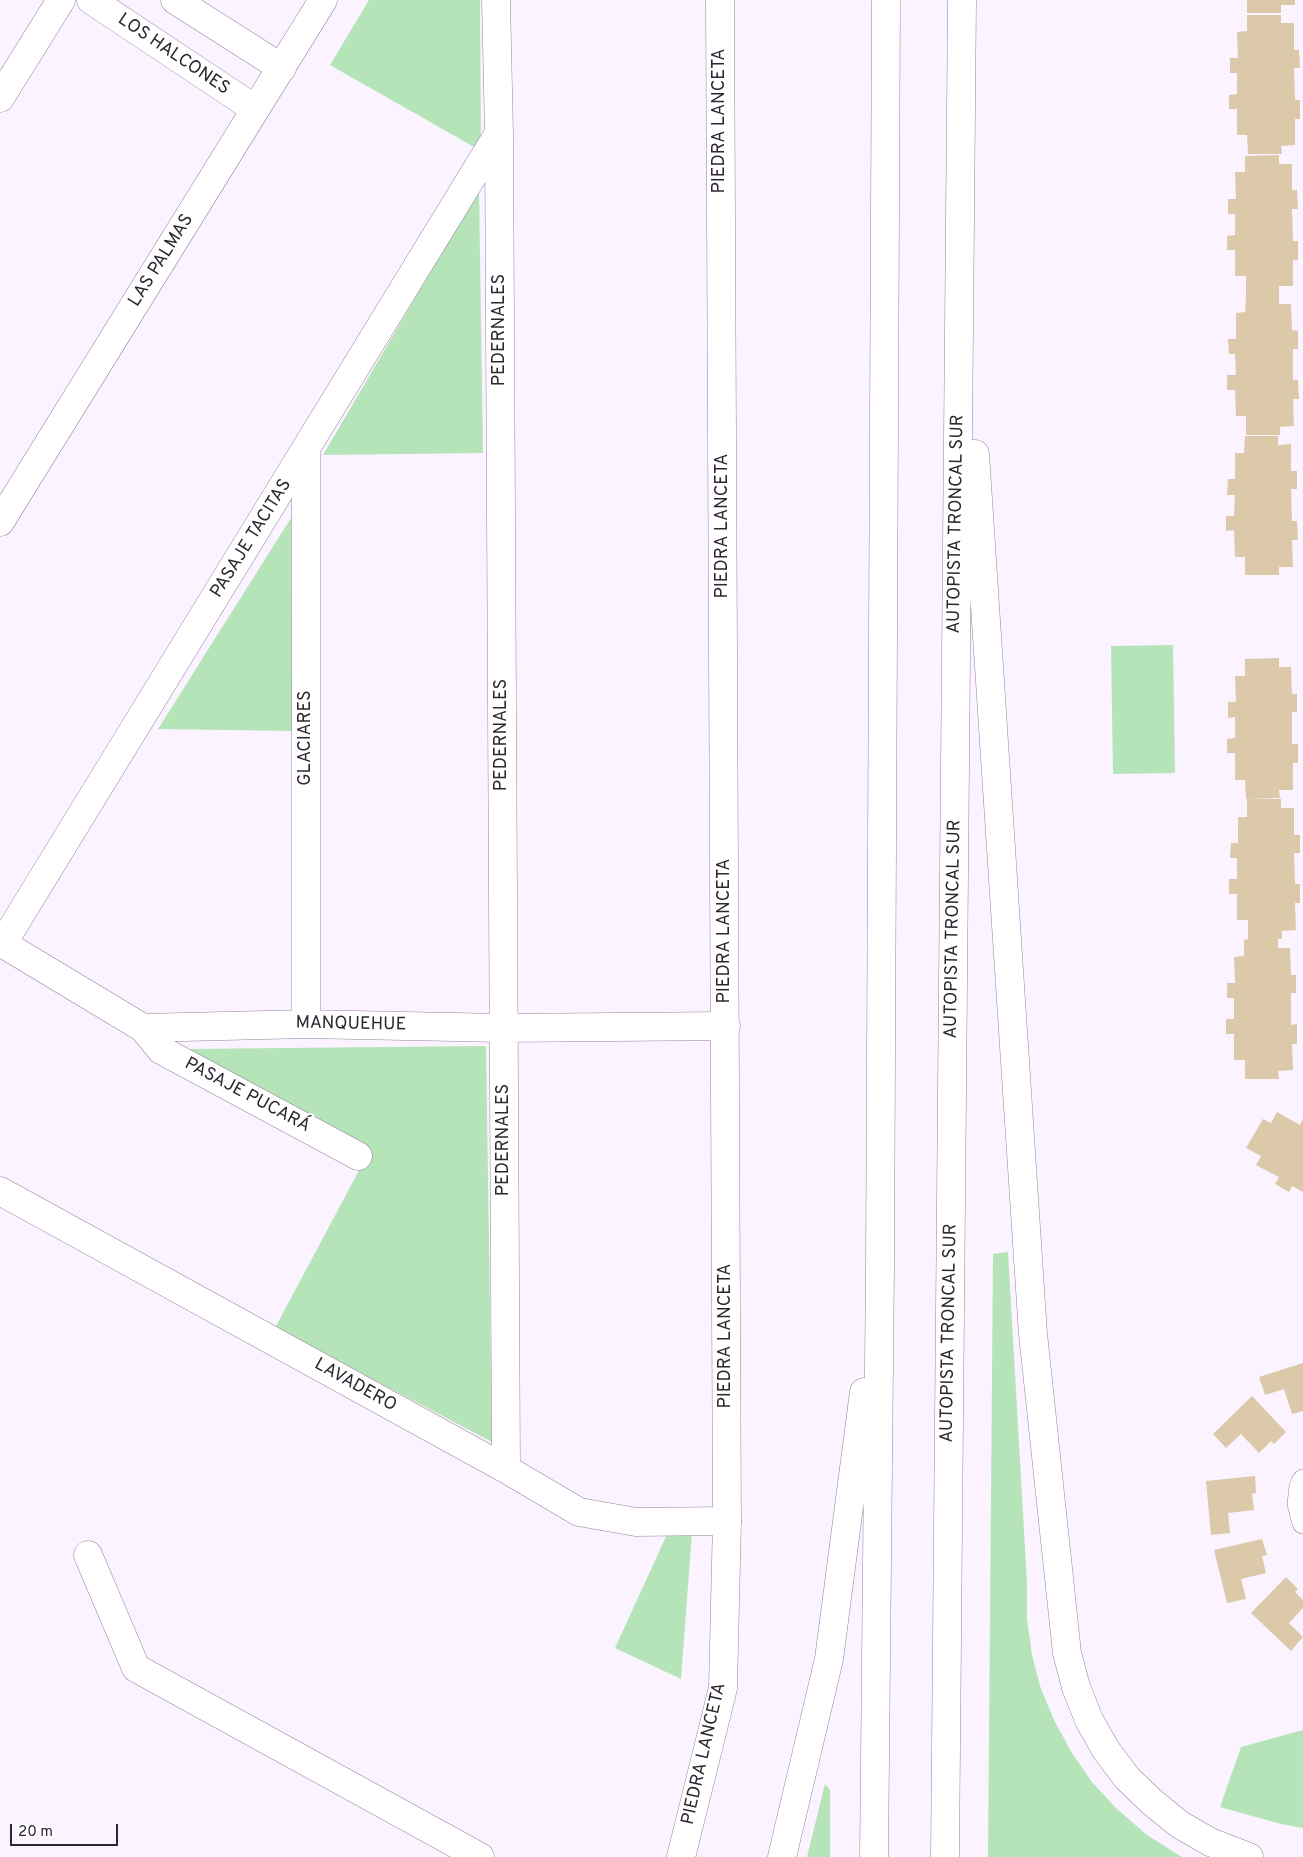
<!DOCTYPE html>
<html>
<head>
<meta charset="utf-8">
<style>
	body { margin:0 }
	#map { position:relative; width:1303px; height:1857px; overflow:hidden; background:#fbf3ff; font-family:Overpass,sans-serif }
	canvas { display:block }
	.scale { position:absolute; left:10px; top:1824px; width:108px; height:22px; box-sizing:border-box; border:2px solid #2e2631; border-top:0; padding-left:6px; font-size:15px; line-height:18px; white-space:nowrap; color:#2e2631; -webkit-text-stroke:4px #fff; paint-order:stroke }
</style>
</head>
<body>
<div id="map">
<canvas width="1303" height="1857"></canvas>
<div class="scale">20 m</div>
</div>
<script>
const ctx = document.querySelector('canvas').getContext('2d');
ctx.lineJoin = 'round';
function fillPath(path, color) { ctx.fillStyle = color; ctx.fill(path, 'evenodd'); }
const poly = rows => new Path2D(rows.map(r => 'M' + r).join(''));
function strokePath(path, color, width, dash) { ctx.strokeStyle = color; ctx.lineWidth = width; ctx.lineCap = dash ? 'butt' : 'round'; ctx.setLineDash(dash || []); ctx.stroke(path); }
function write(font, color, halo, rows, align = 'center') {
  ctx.font = font + ' Overpass,sans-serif'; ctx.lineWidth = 4; ctx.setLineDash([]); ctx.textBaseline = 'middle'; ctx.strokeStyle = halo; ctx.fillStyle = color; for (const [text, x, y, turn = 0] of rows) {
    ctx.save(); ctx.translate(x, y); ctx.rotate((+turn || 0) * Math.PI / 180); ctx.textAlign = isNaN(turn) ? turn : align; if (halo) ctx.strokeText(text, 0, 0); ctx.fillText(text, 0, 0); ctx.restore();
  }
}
const green = poly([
	[369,0,480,0,481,151,330,65],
	[479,189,483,453,323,455],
	[291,518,292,731,158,729],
	[1173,645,1175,773,1113,774,1111,646],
	[486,1046,492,1442,275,1328,371,1148,185,1049],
	[1008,1252,1027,1583,1027,1619,1032,1655,1041,1689,1055,1722,1072,1753,1092,1782,1117,1809,1147,1835,1182,1857,988,1857,993,1254],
	[669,1530,692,1532,681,1679,615,1648],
	[1303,1730,1303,1828,1281,1824,1220,1807,1241,1747],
	[825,1784,830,1790,830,1857,807,1857]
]);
const building = poly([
	[1247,0,1295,0,1295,5,1281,5,1281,13,1247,13],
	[1247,15,1281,15,1281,23,1294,23,1294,50,1299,50,1300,68,1294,68,1295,100,1300,100,1300,119,1295,119,1295,145,1281,146,1282,154,1248,154,1247,135,1237,135,1237,109,1229,109,1229,95,1237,94,1237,73,1230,73,1230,58,1238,58,1237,32,1247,31],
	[1279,155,1279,164,1292,164,1292,190,1297,190,1298,209,1292,209,1293,241,1298,241,1298,260,1293,260,1293,286,1279,286,1279,304,1291,304,1292,330,1298,331,1298,349,1293,349,1293,380,1298,380,1299,399,1293,399,1294,426,1280,427,1280,435,1246,435,1246,416,1236,416,1235,390,1227,390,1227,375,1236,375,1235,354,1229,354,1228,339,1236,339,1236,313,1245,312,1246,295,1246,276,1235,276,1235,250,1227,250,1227,236,1235,235,1235,214,1228,214,1228,199,1236,199,1235,172,1245,172,1245,156],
	[1245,436,1278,436,1278,445,1291,444,1291,471,1297,471,1297,489,1291,489,1292,521,1297,521,1298,540,1292,540,1293,567,1279,567,1279,575,1245,575,1245,557,1235,557,1234,530,1226,531,1226,516,1234,516,1235,495,1227,495,1228,479,1235,479,1235,453,1244,453],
	[1279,658,1279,667,1291,667,1292,694,1297,694,1297,712,1292,712,1292,744,1298,744,1298,763,1293,763,1293,790,1279,790,1280,798,1246,799,1245,780,1235,780,1235,753,1227,753,1227,739,1235,738,1235,717,1228,718,1228,702,1236,702,1235,676,1245,676,1245,659],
	[1247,799,1281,799,1281,808,1294,808,1294,835,1300,835,1300,853,1294,853,1295,884,1300,884,1300,903,1295,903,1296,930,1282,931,1282,939,1278,939,1278,948,1290,948,1291,975,1296,975,1296,993,1291,993,1291,1025,1297,1024,1297,1044,1292,1044,1293,1070,1278,1071,1279,1079,1245,1079,1245,1060,1234,1060,1234,1034,1226,1034,1226,1019,1234,1019,1234,998,1227,998,1227,983,1235,983,1234,957,1244,956,1244,940,1248,939,1248,920,1237,920,1237,894,1229,894,1229,879,1237,879,1237,858,1230,858,1231,843,1238,843,1238,817,1247,817],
	[1277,1112,1300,1125,1303,1119,1303,1192,1292,1186,1289,1192,1275,1184,1279,1177,1256,1165,1261,1156,1246,1148,1263,1119,1271,1123],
	[1303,1363,1303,1411,1292,1414,1284,1389,1265,1395,1259,1377],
	[1252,1396,1286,1432,1274,1444,1271,1441,1259,1453,1241,1434,1226,1448,1213,1434],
	[1255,1476,1256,1493,1252,1494,1254,1510,1228,1513,1230,1533,1211,1535,1206,1481],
	[1262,1539,1267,1555,1262,1556,1266,1573,1241,1579,1246,1599,1227,1603,1214,1550],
	[1286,1577,1298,1589,1295,1592,1303,1600,1303,1608,1289,1623,1303,1637,1291,1651,1251,1613]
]);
const service = poly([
	[1303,1480,1300,1487,1298,1504,1303,1523]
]);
const minor = poly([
	[91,0,255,109],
	[175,0,282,68],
	[496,0,499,133,506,1469],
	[0,98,61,0],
	[306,451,306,1024],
	[0,942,143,1028,306,1024,503,1028,726,1026],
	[3,943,499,133],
	[143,1028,161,1050,358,1156],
	[0,1191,506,1469,579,1512,636,1522,727,1521],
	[88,1555,136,1668,480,1857]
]);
const tertiary = poly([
	[0,522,323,0],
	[681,1857,723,1688,727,1521,720,0]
]);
const motorway = poly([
	[975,454,1033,1334,1067,1653,1076,1687,1089,1720,1106,1750,1127,1778,1152,1802,1179,1824,1210,1842,1249,1857],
	[782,1857,829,1659,864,1392],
	[874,1857,880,1267,886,0],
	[945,1857,962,0]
]);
const streetNames = [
	["LOS HALCONES",173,55,34],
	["PIEDRA LANCETA",720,121,-90],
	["LAS PALMAS",162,261,-58],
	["PEDERNALES",500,330,-90],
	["AUTOPISTA TRONCAL SUR",957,524,-89],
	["PIEDRA LANCETA",723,526,-90],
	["PASAJE TACITAS",252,539,-58],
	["PEDERNALES",502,735,-90],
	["GLACIARES",306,738,-90],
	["AUTOPISTA TRONCAL SUR",954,929,-89],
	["PIEDRA LANCETA",725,931,-90],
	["MANQUEHUE",351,1025,1],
	["PASAJE PUCARÁ",247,1096,28],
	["PEDERNALES",504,1140,-90],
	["AUTOPISTA TRONCAL SUR",950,1333,-89],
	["PIEDRA LANCETA",726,1336,-90],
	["LAVADERO",355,1386,29],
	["PIEDRA LANCETA",705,1754,-77]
];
fillPath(green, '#b5e4b8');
fillPath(building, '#dbc9aa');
strokePath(service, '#96839e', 22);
strokePath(minor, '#96839e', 29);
strokePath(tertiary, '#96839e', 29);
strokePath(motorway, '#96839e', 29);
strokePath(service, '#fff', 21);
strokePath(minor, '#fff', 28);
strokePath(tertiary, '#fff', 28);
strokePath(motorway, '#fff', 28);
write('18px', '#2e2631', '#fff', streetNames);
</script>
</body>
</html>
